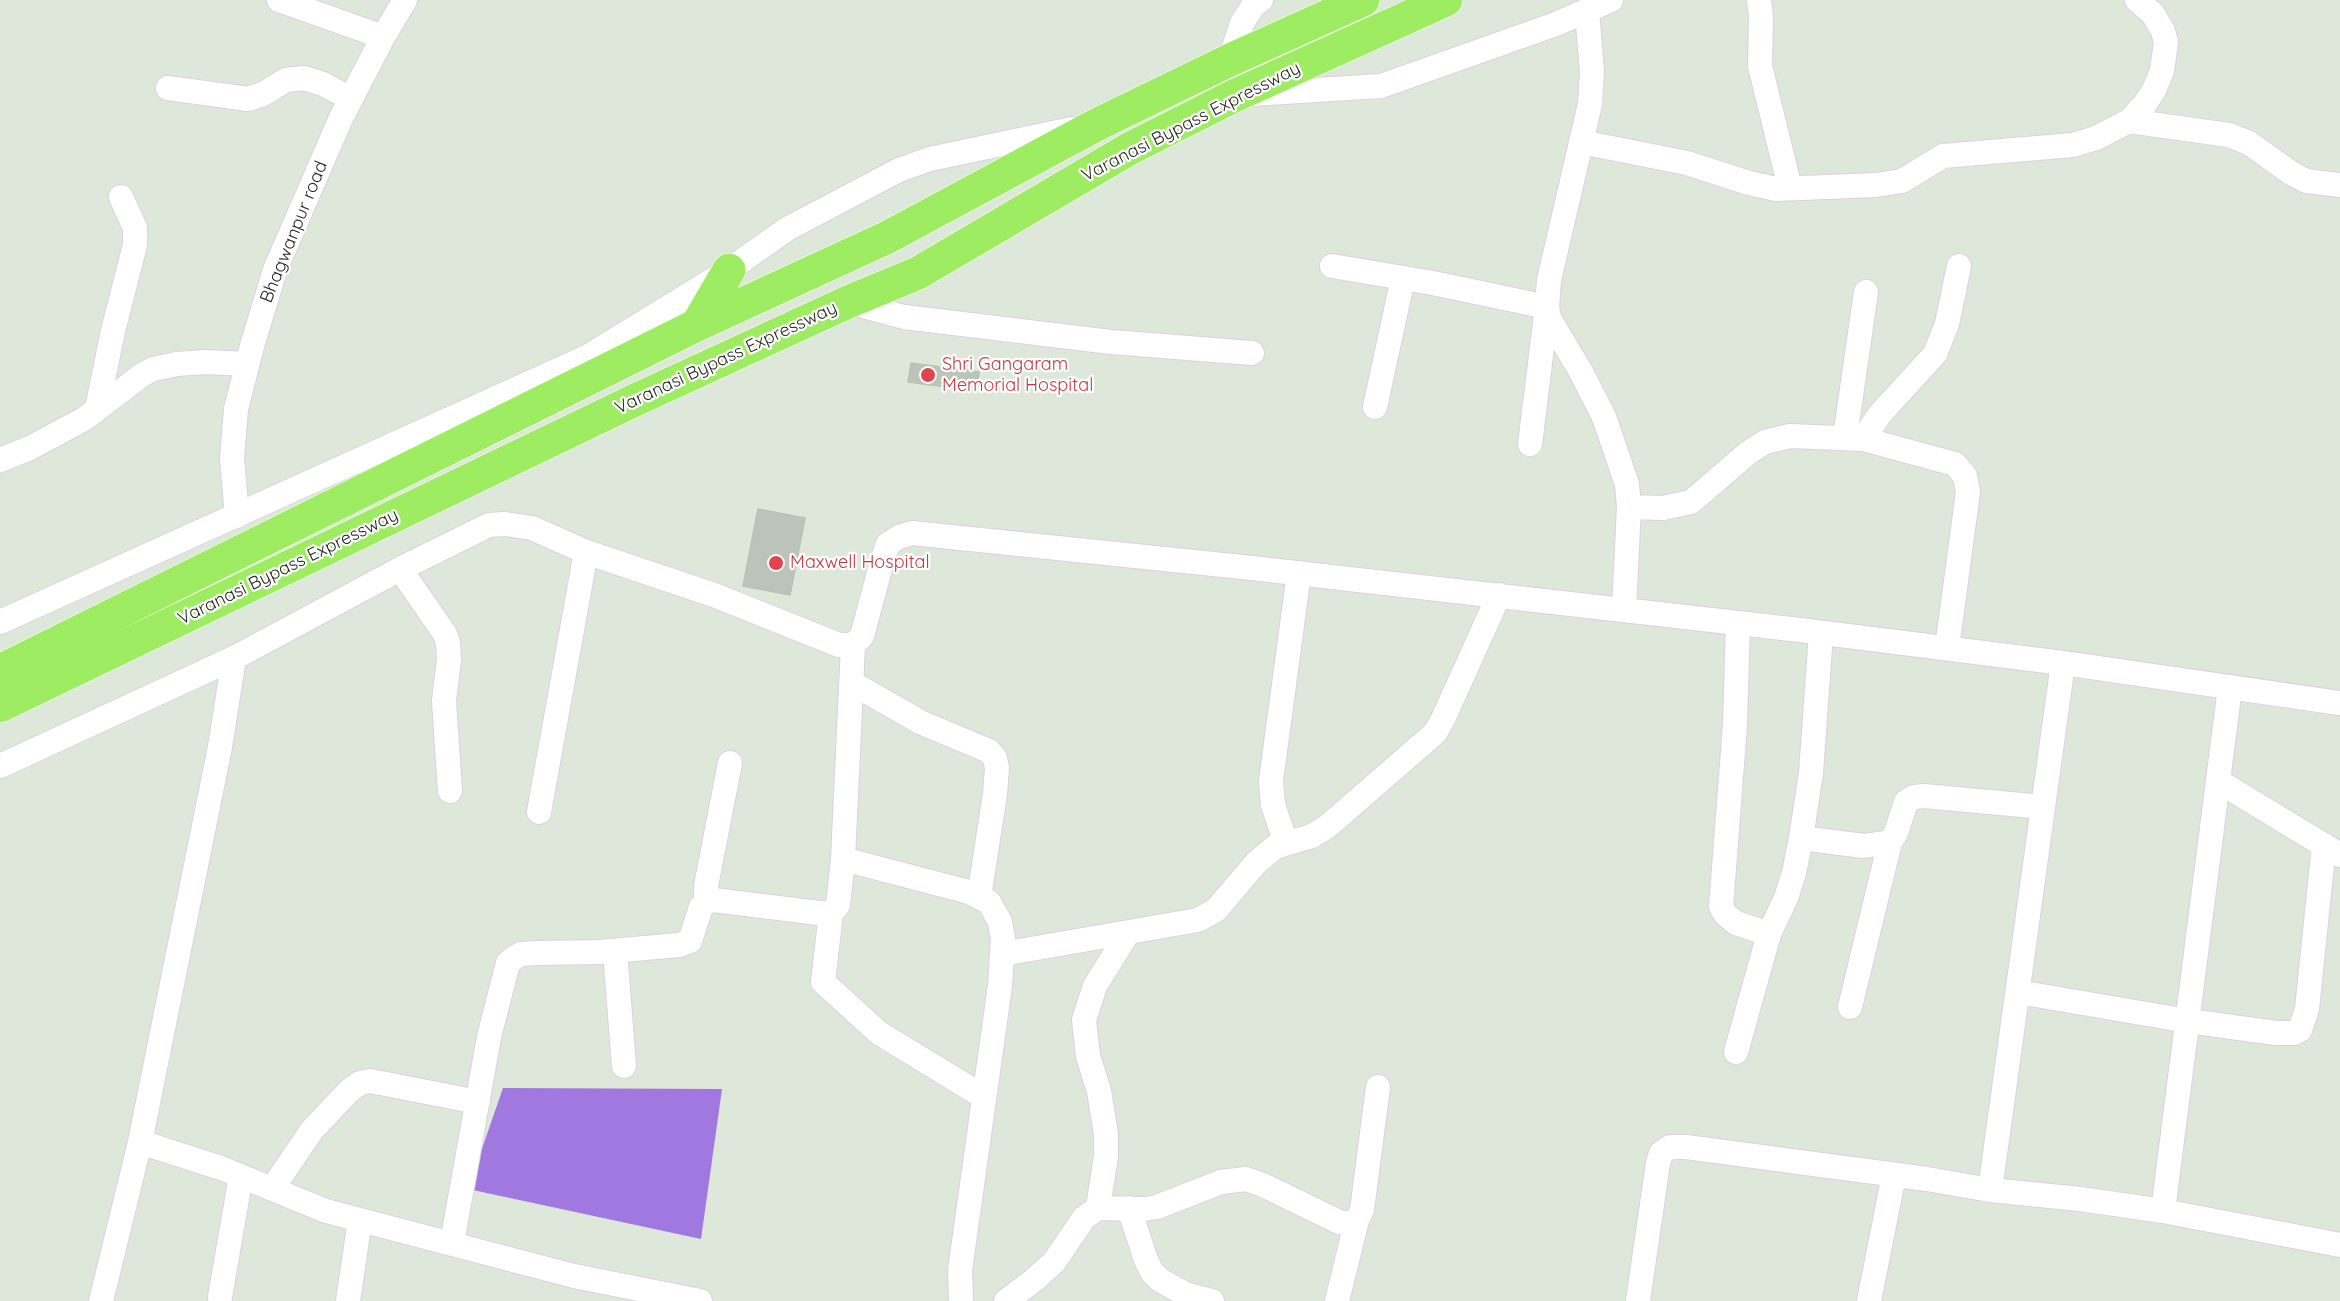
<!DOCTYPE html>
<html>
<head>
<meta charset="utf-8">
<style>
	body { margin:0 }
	canvas { display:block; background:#dee8da }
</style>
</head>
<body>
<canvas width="2340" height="1301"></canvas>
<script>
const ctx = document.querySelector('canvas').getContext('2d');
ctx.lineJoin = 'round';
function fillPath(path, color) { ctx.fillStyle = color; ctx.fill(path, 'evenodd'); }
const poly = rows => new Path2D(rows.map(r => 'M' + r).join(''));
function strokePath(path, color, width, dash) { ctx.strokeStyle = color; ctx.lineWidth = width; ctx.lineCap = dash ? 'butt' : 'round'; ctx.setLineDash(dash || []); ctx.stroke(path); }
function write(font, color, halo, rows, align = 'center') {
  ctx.font = font + ' Quicksand,sans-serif'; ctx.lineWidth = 4.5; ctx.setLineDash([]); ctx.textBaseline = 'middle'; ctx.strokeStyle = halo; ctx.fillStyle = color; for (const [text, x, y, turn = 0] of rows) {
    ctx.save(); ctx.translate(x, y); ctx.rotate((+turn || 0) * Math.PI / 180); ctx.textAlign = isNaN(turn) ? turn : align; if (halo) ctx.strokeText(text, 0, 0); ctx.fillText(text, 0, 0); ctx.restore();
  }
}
const water = poly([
	[503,1088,722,1089,701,1239,468,1189]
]);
const building = poly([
	[911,363,979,372,977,391,908,382,911,363],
	[758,509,805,518,790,595,743,586,758,509]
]);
const minor = poly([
	[279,0,383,37],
	[1759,0,1761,18,1760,66,1790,188],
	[1587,11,1592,72,1590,104,1549,280,1547,307,1549,318,1581,372,1604,417,1627,484,1629,507,1624,609],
	[1230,60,1242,23,1253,6,1261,0],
	[168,88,248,99,263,94,286,80,304,78,323,84,351,99],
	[1252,94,1381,86,1556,24,1611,0],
	[2129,121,2229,135,2249,143,2291,173,2306,181,2340,185],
	[1581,142,1687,163,1749,183,1776,189,1876,185,1902,181,1943,156,2073,145,2096,138,2129,121,2145,104,2154,90,2162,71,2166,42,2163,31,2153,14,2137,0],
	[1332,266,1433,283,1547,307,1530,444],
	[848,302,904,317,1111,342,1252,353],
	[1375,407,1403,278],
	[97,409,113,331,135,245,135,228,121,197],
	[1845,437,1866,292],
	[1863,439,1880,414,1935,354,1947,324,1959,266],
	[0,460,30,448,84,419,142,375,153,369,177,364,205,362,247,364],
	[1629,507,1663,508,1691,502,1748,453,1765,442,1790,436,1863,439,1955,464,1965,476,1968,492,1947,648],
	[237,516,232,458,236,409,252,346,275,270,341,118,383,37,405,0],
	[400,569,445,634,448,643,449,659,444,701,450,791],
	[0,622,587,357,729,270,787,229,899,170,930,159,1072,129],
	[1738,623,1735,725,1721,907,1726,915,1736,923,1769,934],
	[852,683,920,722,989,751,995,758,997,768,995,794,979,897],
	[0,766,234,658,400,569,489,525,505,524,532,528,586,552,714,595,839,645,853,645,862,636,883,558,888,544,899,537,912,533,1252,568,1800,630,2063,663,2340,703],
	[2218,781,2340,855],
	[539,812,586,552],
	[1801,838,1864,846,1890,842,1896,833,1906,802,1914,797,1924,796,2043,807],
	[1286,843,1273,805,1271,781,1299,573],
	[843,859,969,892,989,902,1000,922,1003,939,1000,986,960,1270,961,1301],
	[706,902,706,886,730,763],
	[831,913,823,982,879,1033,984,1097],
	[615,951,624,1066],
	[1002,954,1198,920,1216,910,1256,863,1275,847,1312,836,1328,826,1435,733,1443,719,1499,595],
	[2018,992,2188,1021,2276,1033,2294,1033,2300,1030,2307,1009,2324,845],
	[1850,1007,1890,842],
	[1736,1052,1769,934,1786,898,1794,873,1801,838,1811,773,1821,633],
	[140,1142,221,1168,326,1211,574,1276,700,1301],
	[272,1189,312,1130,349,1091,360,1083,370,1081,478,1102],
	[1990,1190,2063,663],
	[1098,1208,1106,1156,1106,1134,1099,1091,1088,1056,1084,1020,1095,986,1128,933],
	[1129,1208,1146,1260,1152,1272,1160,1280,1185,1294,1212,1301],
	[2163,1211,2230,687],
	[452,1243,489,1037,508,963,514,958,521,954,536,953,600,952,679,945,690,941,701,907,706,902,713,900,819,913,831,913,838,905,843,859,853,645],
	[220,1297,241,1176],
	[101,1301,140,1142,220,747,234,658],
	[348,1301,360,1220],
	[1006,1301,1034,1280,1054,1262,1084,1218,1098,1208,1144,1209,1157,1207,1221,1182,1246,1179,1263,1185,1339,1222,1349,1224,1357,1220,1362,1210,1378,1087],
	[1337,1301,1357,1220],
	[1638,1301,1658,1163,1661,1153,1670,1147,1686,1147,1927,1179,1990,1190,2080,1199,2163,1211,2340,1245],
	[1869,1301,1894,1175]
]);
const highway = poly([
	[697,325,729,270],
	[0,671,697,325,888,237,1100,123,1230,60,1363,0],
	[0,706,633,401,848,302,918,273,1129,149,1236,95,1446,0]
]);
const markers = [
	[928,375,8,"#e0444e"],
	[776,563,8,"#e0444e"]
];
const streetNames = [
	["Varanasi Bypass Expressway",1191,122,-27],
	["Bhagwanpur road",294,232,-68],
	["Varanasi Bypass Expressway",726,358,-25],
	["Varanasi Bypass Expressway",288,567,-26]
];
const healthNames = [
	["Shri Gangaram",942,365],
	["Memorial Hospital",942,386],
	["Maxwell Hospital",790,563]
];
fillPath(water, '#a177e0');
fillPath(building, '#bcc4ba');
strokePath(building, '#b8c3b4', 1.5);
strokePath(minor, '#ded0df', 26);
strokePath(highway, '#fff', 34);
strokePath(minor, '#fff', 24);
strokePath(highway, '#9eec61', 33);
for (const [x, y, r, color] of markers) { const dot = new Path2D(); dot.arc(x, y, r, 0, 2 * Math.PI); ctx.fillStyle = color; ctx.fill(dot); strokePath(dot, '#fff', 2); }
write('18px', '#272727', '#fff', streetNames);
write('18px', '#be3a42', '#fff', healthNames, 'left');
</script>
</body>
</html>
